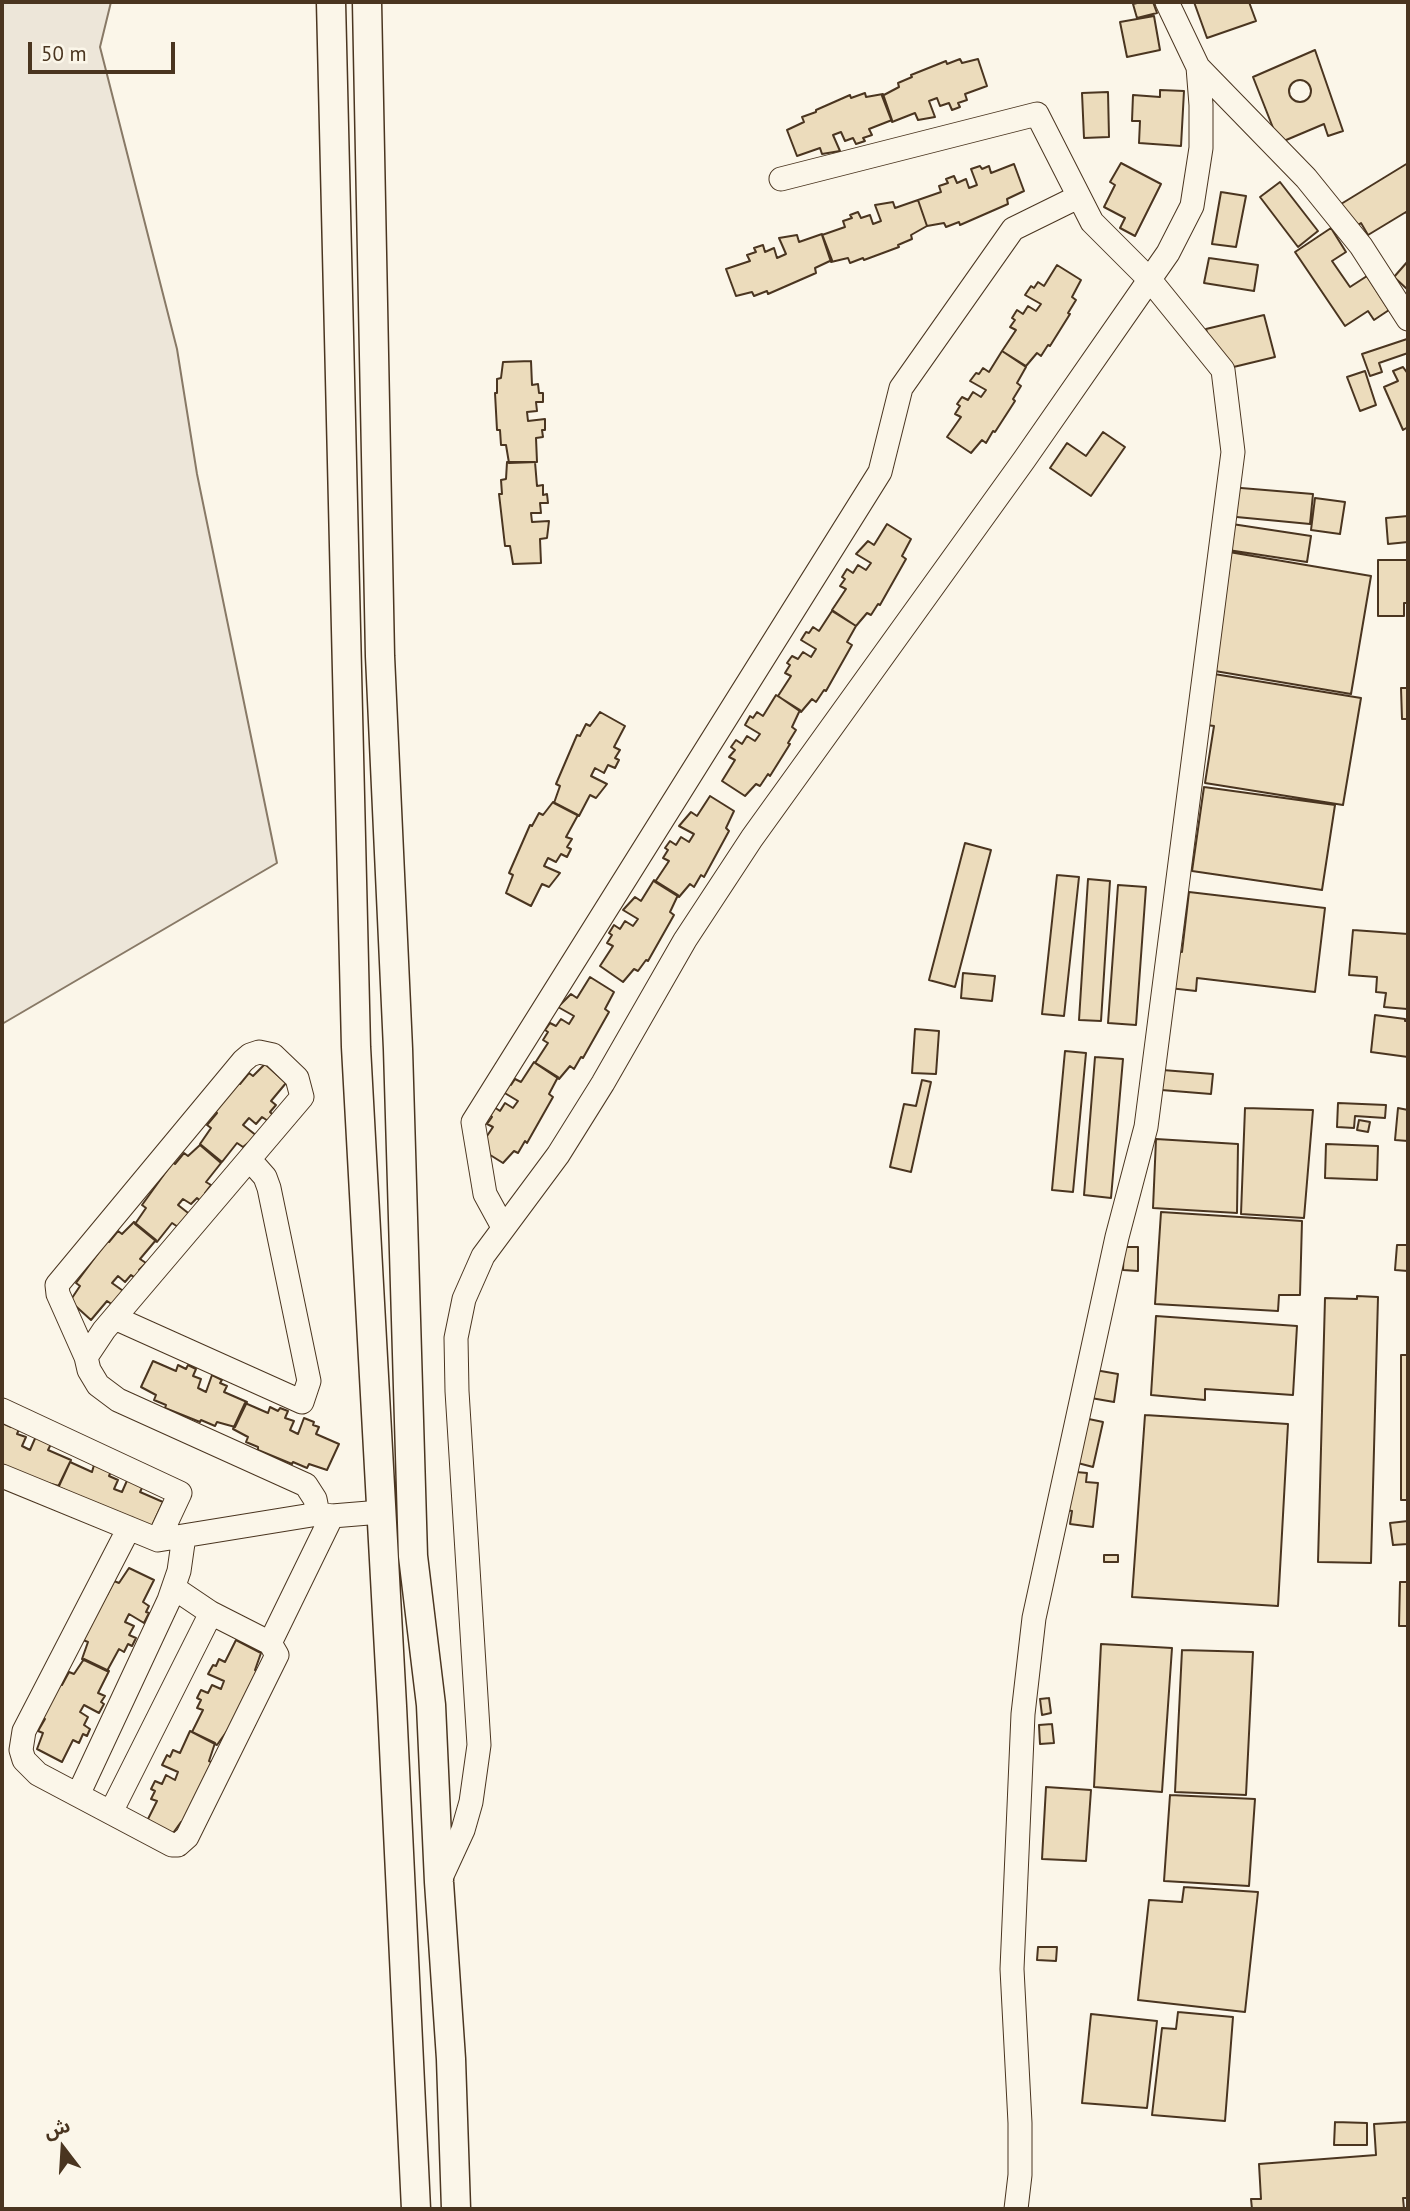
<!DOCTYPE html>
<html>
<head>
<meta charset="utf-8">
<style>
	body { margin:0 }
	#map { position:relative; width:1410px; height:2211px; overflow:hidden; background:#fbf6e9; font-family:"PT Sans","Noto Sans Arabic",sans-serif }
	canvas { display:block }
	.frame { position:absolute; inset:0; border:4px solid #4a3520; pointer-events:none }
	.north { position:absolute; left:28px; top:2113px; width:70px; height:70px; -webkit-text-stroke:5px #fbf6e9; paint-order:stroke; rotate:343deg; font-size:19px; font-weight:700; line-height:28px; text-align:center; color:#4a3520 }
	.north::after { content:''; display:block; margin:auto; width:24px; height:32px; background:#4a3520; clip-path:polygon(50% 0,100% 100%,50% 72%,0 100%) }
	.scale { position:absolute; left:28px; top:42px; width:147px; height:32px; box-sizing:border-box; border:4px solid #4a3520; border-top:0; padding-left:9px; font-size:21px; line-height:24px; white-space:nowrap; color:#4a3520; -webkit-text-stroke:5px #fbf6e9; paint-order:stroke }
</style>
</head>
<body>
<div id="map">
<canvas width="1410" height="2211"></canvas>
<div class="frame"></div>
<div class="north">ش</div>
<div class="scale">50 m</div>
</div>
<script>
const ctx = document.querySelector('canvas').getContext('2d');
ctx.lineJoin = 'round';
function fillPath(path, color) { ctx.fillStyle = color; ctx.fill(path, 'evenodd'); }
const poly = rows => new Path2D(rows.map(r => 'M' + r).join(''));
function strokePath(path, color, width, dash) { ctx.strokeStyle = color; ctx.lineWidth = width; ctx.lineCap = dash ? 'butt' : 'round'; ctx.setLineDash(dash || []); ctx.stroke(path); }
const green = poly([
	[2,2,111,2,100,47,177,349,197,474,277,863,2,1024,2,2]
]);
const building = poly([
	[1141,2,1153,2,1157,13,1137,18,1133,4,1141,2],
	[1194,2,1249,2,1256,21,1207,38,1194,2],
	[1154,16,1160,50,1127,57,1120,22,1154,16],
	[1315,50,1343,131,1328,136,1324,124,1279,143,1253,77,1315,50],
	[960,59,962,63,978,59,987,86,965,94,967,100,958,103,960,107,952,110,949,103,940,106,937,98,929,101,935,117,918,120,915,113,892,122,882,96,899,87,898,83,912,77,911,75,946,61,947,64,960,59],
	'1289 91a11 11 0 1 1 22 0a11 11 0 1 1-22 0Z',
	[1160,90,1184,91,1181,146,1139,143,1140,121,1132,121,1133,95,1160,97,1160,90],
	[1108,92,1109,137,1084,138,1082,93,1108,92],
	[865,93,866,97,883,94,892,120,869,129,872,135,863,138,865,141,856,144,853,138,845,141,841,132,833,135,840,151,822,154,820,148,797,156,787,130,804,122,802,117,816,112,816,110,850,95,851,98,865,93],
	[1121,163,1161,184,1135,236,1120,228,1125,218,1104,207,1115,185,1110,182,1121,163],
	[1408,163,1408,216,1406,212,1368,235,1361,223,1355,227,1341,204,1408,163],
	[1014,164,1024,191,1007,199,1008,204,960,225,959,222,946,227,944,223,927,226,918,200,941,192,939,186,948,183,946,179,954,176,957,183,966,179,969,188,977,185,971,169,980,166,982,169,989,166,991,173,1014,164],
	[1280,182,1318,231,1298,247,1260,197,1280,182],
	[1221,192,1246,196,1236,247,1212,244,1221,192],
	[918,200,927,226,911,235,912,239,898,245,899,247,864,260,863,258,850,263,848,258,831,262,822,235,845,227,843,221,852,218,850,215,858,212,861,218,870,215,873,224,881,221,875,205,893,202,895,208,918,200],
	[1331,228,1346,252,1332,261,1350,287,1367,276,1389,310,1374,320,1368,311,1345,326,1295,252,1331,228],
	[822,234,832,260,815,268,816,273,768,294,767,291,754,296,752,292,736,296,726,269,750,261,747,255,756,252,754,248,763,245,765,252,774,248,777,258,786,254,779,238,797,235,799,242,822,234],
	[1209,258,1258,265,1254,291,1204,283,1209,258],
	[1408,261,1408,290,1394,277,1408,261],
	[1057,265,1081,280,1072,297,1076,300,1068,313,1070,314,1050,346,1048,345,1041,356,1037,353,1026,366,1002,351,1016,330,1010,327,1015,320,1012,318,1017,310,1023,314,1028,306,1036,311,1041,304,1025,295,1031,286,1034,288,1038,282,1044,286,1057,265],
	[1264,315,1275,357,1217,371,1206,329,1264,315],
	[1407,339,1408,353,1379,363,1382,372,1370,376,1362,354,1407,339],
	[1002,351,1026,367,1017,383,1021,386,1013,399,1015,401,995,432,993,431,986,443,982,440,971,453,947,437,961,417,955,414,960,406,957,404,962,397,968,400,973,392,981,397,986,390,970,381,976,373,979,374,983,368,989,372,1002,351],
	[531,361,532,385,538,384,539,393,543,393,543,402,536,402,537,411,527,412,528,421,545,419,545,430,542,430,543,437,536,438,537,462,509,463,506,445,501,445,500,430,497,430,495,393,497,393,497,379,501,378,503,362,531,361],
	[1403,367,1408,374,1408,427,1403,430,1384,387,1398,381,1393,371,1403,367],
	[1365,371,1376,405,1360,411,1347,377,1365,371],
	[1103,432,1125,447,1091,496,1050,468,1067,443,1086,456,1103,432],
	[507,462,535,462,537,486,543,485,543,495,547,494,548,503,540,503,541,513,531,513,532,522,549,521,547,538,540,539,541,563,513,564,510,546,505,546,499,494,502,494,501,480,506,479,507,462],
	[1229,487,1313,494,1310,524,1226,516,1229,487],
	[1315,498,1345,502,1340,534,1311,530,1315,498],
	[1408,516,1408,542,1388,544,1386,518,1408,516],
	[887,524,911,539,902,556,906,559,880,605,878,604,871,615,867,613,856,626,832,610,846,589,840,586,845,579,842,577,847,569,853,573,858,565,866,570,871,563,856,554,868,541,874,545,887,524],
	[1232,524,1311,536,1307,562,1228,550,1232,524],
	[1229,552,1371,576,1351,694,1209,670,1229,552],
	[1378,560,1408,560,1408,603,1404,603,1404,616,1378,616,1378,560],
	[832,611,856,626,847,642,852,645,826,691,824,690,816,702,812,699,801,712,778,696,791,676,785,673,790,665,787,663,792,656,798,659,803,652,811,657,816,649,801,640,806,632,809,633,813,627,819,631,832,611],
	[1208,673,1361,698,1343,805,1205,783,1214,726,1199,724,1208,673],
	[1401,688,1408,688,1408,719,1402,719,1401,688],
	[776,695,800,710,792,727,796,730,788,743,790,744,770,776,768,774,760,786,756,784,745,796,722,781,735,760,729,757,735,750,731,747,736,740,742,744,747,736,755,741,760,734,745,725,750,716,753,718,757,712,763,716,776,695],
	[600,712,625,726,614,747,620,750,615,758,619,760,615,768,608,765,604,773,595,768,591,776,607,784,596,798,590,795,579,816,554,803,560,786,556,784,577,735,580,736,586,724,590,726,600,712],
	[1204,787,1335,805,1322,890,1192,871,1204,787],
	[710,796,734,811,726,828,729,831,704,877,701,875,694,887,690,884,679,897,655,882,669,861,663,858,668,850,665,848,670,841,676,845,681,837,689,842,694,834,679,826,691,812,697,816,710,796],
	[553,802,578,815,566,837,572,839,567,847,571,849,567,857,561,854,556,862,548,858,544,866,560,873,549,887,542,884,531,906,506,893,513,875,509,873,530,825,532,826,539,813,543,815,553,802],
	[965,843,991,850,955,987,929,980,965,843],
	[1057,875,1079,877,1064,1016,1042,1014,1057,875],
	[1088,879,1110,881,1101,1021,1079,1020,1088,879],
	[654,880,678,895,670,912,674,915,648,961,646,960,638,971,634,969,623,982,600,966,613,946,607,943,612,935,609,933,614,925,620,929,625,921,633,926,638,919,623,910,635,897,641,901,654,880],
	[1118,885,1146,887,1136,1025,1108,1023,1118,885],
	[1189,892,1325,908,1315,992,1197,978,1196,991,1160,987,1164,950,1182,952,1189,892],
	[1353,930,1408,934,1407,1009,1384,1007,1386,993,1376,992,1377,977,1349,975,1353,930],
	[963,973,995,976,992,1001,961,998,963,973],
	[590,977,614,992,605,1009,609,1012,583,1058,581,1057,574,1069,570,1066,559,1079,535,1063,548,1043,543,1040,548,1032,545,1030,550,1023,556,1026,561,1019,569,1024,574,1016,558,1007,571,994,577,998,590,977],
	[1375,1015,1405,1019,1405,1021,1408,1021,1408,1057,1371,1052,1375,1015],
	[915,1029,939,1031,936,1074,912,1073,915,1029],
	[1065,1051,1086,1053,1073,1192,1052,1190,1065,1051],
	[1095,1057,1123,1059,1111,1198,1084,1195,1095,1057],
	[534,1062,558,1077,549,1094,553,1097,527,1143,525,1141,518,1153,514,1151,503,1163,479,1148,493,1127,487,1124,492,1117,489,1114,494,1107,500,1111,505,1103,513,1108,518,1101,503,1092,508,1083,511,1085,515,1079,521,1082,534,1062],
	[265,1064,286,1083,271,1101,276,1105,270,1112,273,1115,268,1121,262,1117,256,1124,249,1118,243,1125,257,1136,243,1147,237,1143,222,1162,200,1144,211,1128,207,1125,217,1113,215,1111,238,1082,240,1084,249,1073,253,1076,265,1064],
	[1150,1069,1213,1074,1211,1094,1149,1089,1150,1069],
	[922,1080,931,1082,911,1172,890,1167,904,1104,916,1106,922,1080],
	[1338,1103,1386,1105,1385,1118,1355,1116,1354,1128,1337,1127,1338,1103],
	[1245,1108,1313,1110,1304,1218,1241,1214,1245,1108],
	[1398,1108,1408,1110,1408,1141,1395,1140,1398,1108],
	[1359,1120,1370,1122,1368,1132,1357,1130,1359,1120],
	[1156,1139,1238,1144,1237,1213,1153,1208,1156,1139],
	[1326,1144,1378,1146,1377,1180,1325,1178,1326,1144],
	[200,1145,221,1163,206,1182,211,1185,205,1193,208,1195,202,1202,197,1198,191,1204,183,1199,178,1205,192,1216,178,1227,172,1223,157,1242,135,1224,146,1208,142,1205,173,1162,175,1164,184,1153,188,1156,200,1145],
	[1161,1212,1302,1221,1300,1295,1279,1295,1278,1311,1155,1304,1161,1212],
	[134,1222,156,1240,140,1259,146,1263,139,1270,143,1273,137,1279,131,1275,125,1282,118,1276,112,1283,126,1293,113,1305,107,1301,91,1320,70,1301,80,1286,76,1283,108,1240,109,1242,118,1231,122,1234,134,1222],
	[1397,1245,1408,1245,1408,1271,1395,1270,1397,1245],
	[1124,1247,1138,1247,1138,1271,1123,1270,1124,1247],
	[1357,1296,1378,1297,1371,1563,1318,1562,1325,1298,1357,1299,1357,1296],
	[1156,1316,1297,1326,1293,1395,1205,1389,1205,1400,1151,1395,1156,1316],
	[1401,1355,1408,1355,1408,1500,1401,1500,1401,1355],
	[153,1361,176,1371,178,1365,186,1369,188,1365,196,1369,193,1376,201,1379,198,1388,206,1392,212,1375,222,1380,220,1383,227,1386,224,1392,247,1402,235,1427,217,1422,215,1426,201,1420,200,1422,165,1408,166,1405,154,1400,156,1395,141,1387,153,1361],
	[1095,1370,1118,1374,1114,1402,1091,1398,1095,1370],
	[245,1403,268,1413,270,1407,278,1411,280,1408,288,1411,285,1418,294,1421,290,1430,298,1434,304,1418,314,1422,313,1425,319,1427,316,1434,339,1444,327,1470,309,1464,307,1468,293,1462,292,1464,258,1450,258,1447,246,1442,248,1437,233,1429,245,1403],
	[1145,1415,1288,1424,1278,1606,1132,1597,1145,1415],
	[1084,1418,1103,1422,1093,1467,1074,1462,1084,1418],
	[2,1423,11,1427,12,1423,20,1427,17,1434,26,1437,22,1446,30,1450,37,1434,51,1444,48,1450,71,1460,59,1486,2,1471,2,1423],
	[70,1462,92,1472,94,1465,112,1469,109,1476,118,1480,114,1489,122,1492,129,1476,143,1486,140,1492,163,1502,151,1528,58,1487,70,1462],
	[1065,1471,1087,1473,1086,1482,1098,1483,1093,1527,1070,1524,1072,1511,1060,1509,1065,1471],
	[1408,1521,1408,1544,1393,1545,1390,1523,1408,1521],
	[1104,1555,1118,1555,1118,1562,1104,1562,1104,1555],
	[129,1568,154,1580,143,1602,149,1606,146,1612,149,1613,144,1623,129,1614,125,1622,134,1626,129,1635,136,1638,132,1646,128,1644,124,1652,119,1649,107,1671,82,1659,88,1642,83,1640,105,1594,107,1595,114,1581,119,1583,129,1568],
	[1400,1582,1408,1582,1408,1626,1399,1626,1400,1582],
	[236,1640,261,1653,255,1670,259,1672,231,1733,227,1731,217,1745,192,1732,203,1710,197,1708,201,1700,197,1698,201,1690,208,1693,212,1685,221,1689,224,1681,208,1674,213,1665,216,1666,219,1659,225,1662,236,1640],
	[1101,1644,1172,1648,1162,1792,1094,1787,1101,1644],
	[1182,1650,1253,1652,1246,1795,1175,1792,1182,1650],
	[84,1659,109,1671,98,1693,105,1696,101,1702,104,1704,99,1713,84,1705,80,1712,88,1717,84,1725,90,1729,87,1736,83,1734,79,1743,73,1740,62,1762,37,1749,43,1733,38,1731,45,1719,43,1718,60,1684,62,1685,69,1672,74,1674,84,1659],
	[1049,1698,1051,1713,1042,1715,1040,1699,1049,1698],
	[1052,1724,1054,1743,1040,1744,1039,1725,1052,1724],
	[190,1731,215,1743,209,1761,213,1763,185,1824,181,1822,171,1836,146,1823,157,1801,151,1799,155,1791,151,1789,155,1781,162,1784,166,1775,175,1780,178,1772,162,1765,167,1755,170,1757,173,1750,180,1753,190,1731],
	[1046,1787,1091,1790,1086,1861,1042,1859,1046,1787],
	[1170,1795,1255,1799,1249,1886,1164,1881,1170,1795],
	[1184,1887,1258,1892,1245,2012,1138,2000,1149,1900,1182,1902,1184,1887],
	[1038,1947,1057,1947,1056,1961,1037,1960,1038,1947],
	[1178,2012,1233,2017,1225,2121,1152,2115,1162,2028,1176,2029,1178,2012],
	[1091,2014,1157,2021,1147,2108,1082,2103,1091,2014],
	[1335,2122,1367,2123,1367,2145,1334,2145,1335,2122],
	[1408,2122,1408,2198,1403,2198,1404,2209,1252,2209,1251,2199,1261,2199,1259,2164,1376,2155,1374,2124,1408,2122]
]);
const minor = poly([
	[1198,67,1306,178,1361,246,1408,319],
	[781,179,1037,114,1092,222,1150,280,1223,370,1233,452,1146,1127,1117,1237,1034,1618,1023,1714,1012,1969,1020,2123,1020,2175,1016,2209],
	[503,1227,485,1194,473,1122,880,472,901,388,1013,229,1078,197],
	[115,1318,302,1402,309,1381,269,1188,265,1177,250,1160],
	[86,1357,104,1330,302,1097,297,1078,273,1055,259,1052,250,1055,243,1061,57,1285,58,1294,86,1357,89,1370,98,1385,118,1400,306,1485,315,1499,318,1514],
	[2,1410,180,1493,158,1540],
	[2,1476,158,1540,318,1514,332,1516,381,1512],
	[129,1528,24,1731,21,1750,24,1760,38,1774,172,1845,178,1845,187,1837,277,1655,270,1643,211,1613,174,1588],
	[270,1643,332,1516],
	[78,1795,169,1600,179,1571,184,1536],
	[111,1812,211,1613],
	[439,1882,463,1830,471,1802,479,1745,457,1391,456,1338,464,1299,483,1256,558,1155,603,1083,685,940,752,838,1024,460,1168,253,1192,206,1201,148,1201,105,1198,67,1167,2]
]);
const major = poly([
	[331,2,356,1047,392,1706,416,2209],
	[367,2,380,656,398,1049,413,1556,431,1705,439,1882,451,2059,456,2209]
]);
fillPath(green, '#ede6d9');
strokePath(green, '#887966', 2);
fillPath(building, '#ecdcbc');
strokePath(building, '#4a3520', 2);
strokePath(minor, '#4a3520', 25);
strokePath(major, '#4a3520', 31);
strokePath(minor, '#fbf6e9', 23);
strokePath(major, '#fbf6e9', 28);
</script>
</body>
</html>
